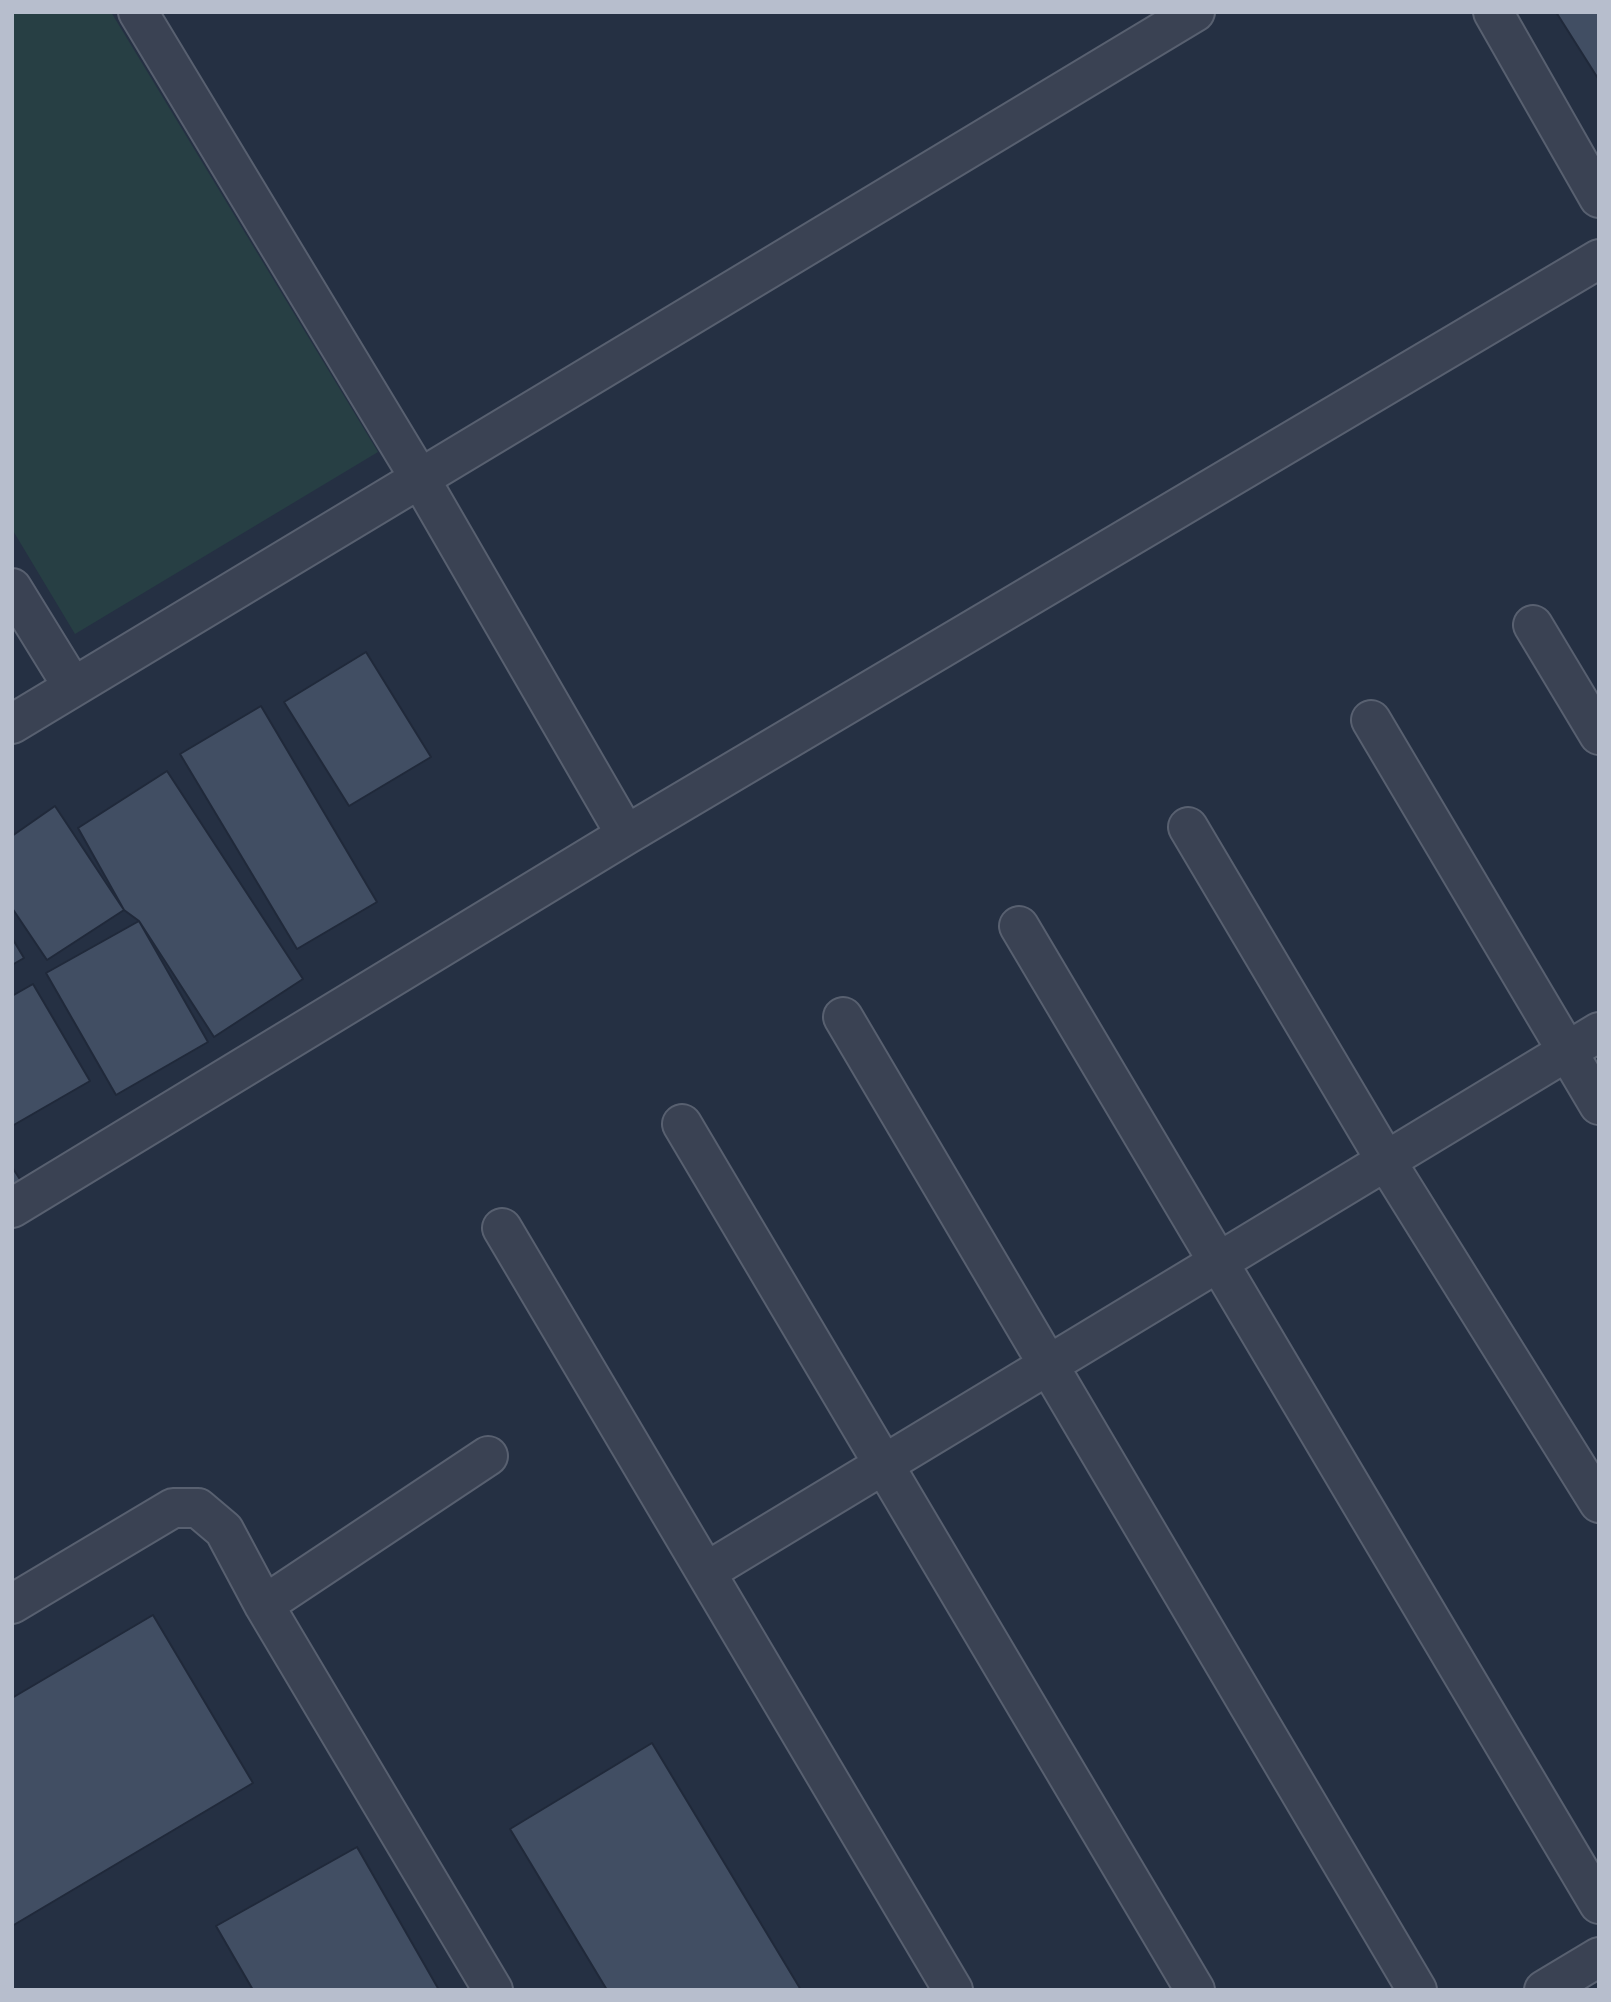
<!DOCTYPE html>
<html>
<head>
<meta charset="utf-8">
<style>
	body { margin:0 }
	#map { position:relative; width:1611px; height:2002px; overflow:hidden; background:#253043; font-family:Karla,sans-serif }
	canvas { display:block }
	.frame { position:absolute; inset:0; border:14px solid #b7becd; pointer-events:none }
</style>
</head>
<body>
<div id="map">
<canvas width="1611" height="2002"></canvas>
<div class="frame"></div>
</div>
<script>
const ctx = document.querySelector('canvas').getContext('2d');
ctx.lineJoin = 'round';
function fillPath(path, color) { ctx.fillStyle = color; ctx.fill(path, 'evenodd'); }
const poly = rows => new Path2D(rows.map(r => 'M' + r).join(''));
function strokePath(path, color, width, dash) { ctx.strokeStyle = color; ctx.lineWidth = width; ctx.lineCap = dash ? 'butt' : 'round'; ctx.setLineDash(dash || []); ctx.stroke(path); }
const green = poly([
	[12,12,111,12,378,452,75,634,12,529]
]);
const building = poly([
	[1556,12,1599,12,1599,80,1556,12],
	[366,652,431,757,349,806,284,702,366,652],
	[261,706,377,902,297,949,180,754,261,706],
	[167,771,303,979,214,1037,139,921,124,910,78,828,167,771],
	[55,806,124,910,47,960,12,908,12,836,55,806],
	[139,921,208,1042,116,1095,46,973,139,921],
	[12,938,24,958,12,965,12,938],
	[33,984,90,1081,12,1126,12,996,33,984],
	[12,1167,23,1184,12,1190,12,1167],
	[153,1615,253,1783,12,1926,12,1698,153,1615],
	[652,1743,801,1990,607,1990,510,1829,652,1743],
	[357,1847,439,1990,253,1990,216,1926,357,1847]
]);
const minor = poly([
	[138,12,419,477,626,835],
	[1493,12,1599,198],
	[12,588,73,687],
	[1533,625,1599,735],
	[1371,720,1599,1105],
	[12,724,1195,12],
	[1188,827,1386,1161,1599,1503],
	[1019,926,1599,1904],
	[843,1017,1417,1990],
	[682,1124,1195,1990],
	[12,1208,626,835,1599,259],
	[502,1228,953,1990],
	[706,1572,1599,1032],
	[12,1604,173,1508,198,1508,224,1530,264,1605,493,1990],
	[264,1605,488,1456],
	[1544,1990,1599,1957]
]);
fillPath(green, '#273f44');
fillPath(building, '#414e63');
strokePath(building, '#20293a', 2);
strokePath(minor, '#586070', 42);
strokePath(minor, '#3a4253', 38);
</script>
</body>
</html>
